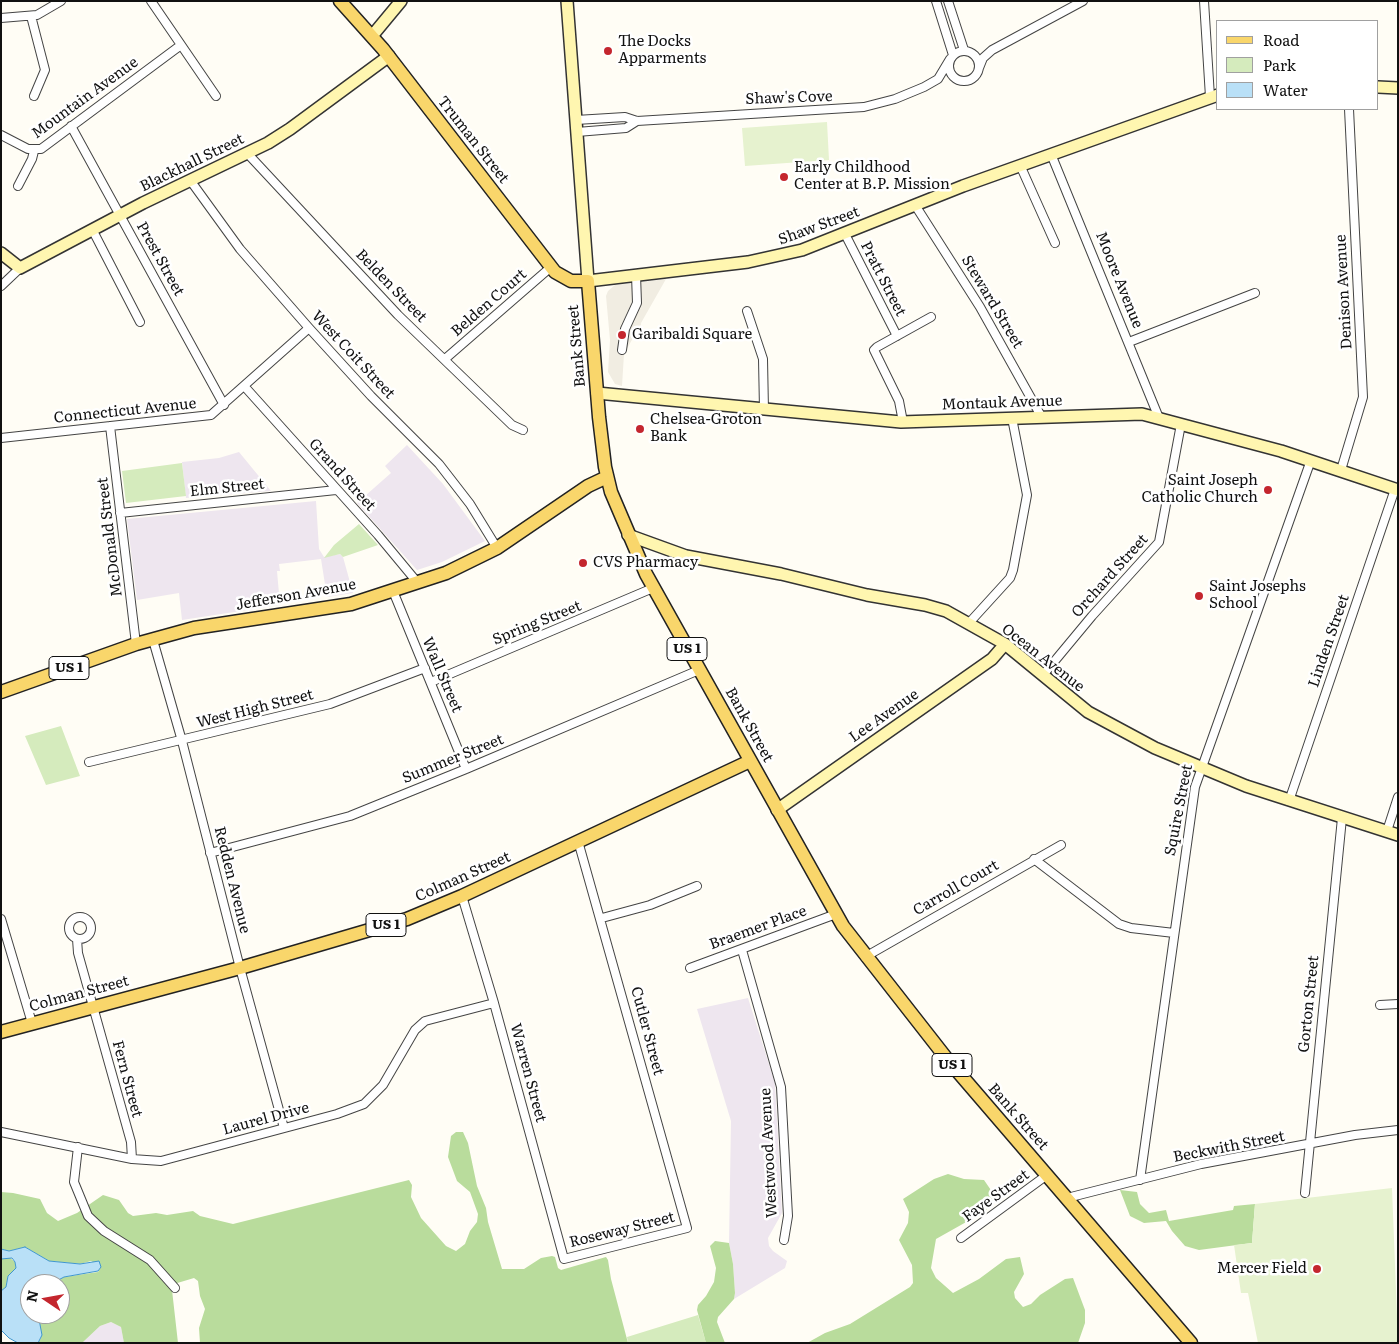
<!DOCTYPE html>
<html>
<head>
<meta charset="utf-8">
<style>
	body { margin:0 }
	#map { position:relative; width:1399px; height:1344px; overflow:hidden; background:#fffdf5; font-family:Literata,serif }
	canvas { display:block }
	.frame { position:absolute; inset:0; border:2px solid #111; pointer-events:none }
	.legend { position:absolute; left:1216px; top:20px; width:162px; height:90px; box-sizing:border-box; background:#fff; border:1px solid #a0a0a0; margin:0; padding:6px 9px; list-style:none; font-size:15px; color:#111 }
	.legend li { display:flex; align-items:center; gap:10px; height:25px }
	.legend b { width:25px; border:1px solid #a0a0a0 }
	.north { position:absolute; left:20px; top:1274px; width:50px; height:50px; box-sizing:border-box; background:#fff; border:1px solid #a0a0a0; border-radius:50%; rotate:282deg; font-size:14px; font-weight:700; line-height:20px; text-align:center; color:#111 }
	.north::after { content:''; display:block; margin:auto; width:18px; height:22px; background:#c4262e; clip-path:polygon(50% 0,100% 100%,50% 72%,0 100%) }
</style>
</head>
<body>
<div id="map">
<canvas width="1399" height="1344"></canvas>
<div class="frame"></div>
<ul class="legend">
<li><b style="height:6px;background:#f9d66b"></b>Road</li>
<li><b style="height:14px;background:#d5ebbd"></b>Park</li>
<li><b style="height:14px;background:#b9e0f7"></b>Water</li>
</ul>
<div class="north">N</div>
</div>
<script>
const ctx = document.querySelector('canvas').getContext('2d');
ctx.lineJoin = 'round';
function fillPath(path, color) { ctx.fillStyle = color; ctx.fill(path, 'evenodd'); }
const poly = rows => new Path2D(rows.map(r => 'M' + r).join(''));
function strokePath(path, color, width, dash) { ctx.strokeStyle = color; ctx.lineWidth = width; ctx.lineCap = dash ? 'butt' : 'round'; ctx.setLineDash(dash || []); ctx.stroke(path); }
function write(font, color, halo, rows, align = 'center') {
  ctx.font = font + ' Literata,serif'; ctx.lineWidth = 5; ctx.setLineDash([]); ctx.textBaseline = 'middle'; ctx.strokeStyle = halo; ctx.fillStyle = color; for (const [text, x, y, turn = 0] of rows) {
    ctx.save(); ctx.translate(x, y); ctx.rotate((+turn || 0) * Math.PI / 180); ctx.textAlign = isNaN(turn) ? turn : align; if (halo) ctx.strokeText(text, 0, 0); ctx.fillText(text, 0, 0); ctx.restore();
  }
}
const industrial = poly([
	[407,445,443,484,485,541,442,562,417,570,357,503,391,473,385,466],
	[239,452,271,491,186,498,182,462,219,458],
	[316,501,319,549,324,557,340,554,343,557,353,593,327,597,321,559,279,564,280,571,277,571,280,605,182,620,179,593,137,600,127,519],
	[748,998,775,1083,782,1213,768,1238,769,1246,773,1251,787,1261,785,1268,734,1299,735,1293,733,1264,729,1243,731,1121,697,1009],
	[111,1322,121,1327,124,1343,82,1343,100,1326]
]);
const green = poly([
	[182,463,186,496,126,503,122,471],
	[359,524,378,545,343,557,340,554,324,558,334,545],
	[61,726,80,776,46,785,25,736],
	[698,1315,706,1343,628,1343,627,1337]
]);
const forest = poly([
	[456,1132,463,1132,468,1143,477,1186,486,1208,488,1222,502,1269,524,1269,541,1258,552,1256,555,1257,558,1268,561,1270,606,1257,608,1260,611,1279,628,1343,200,1343,199,1328,205,1309,200,1296,198,1281,194,1278,174,1284,172,1290,178,1343,124,1343,121,1327,111,1322,100,1326,82,1343,38,1343,41,1338,38,1314,60,1314,60,1284,51,1284,64,1277,98,1272,101,1266,91,1261,80,1264,49,1261,25,1247,9,1251,1,1249,1,1192,13,1193,40,1199,47,1213,58,1221,77,1213,103,1195,119,1200,128,1213,133,1216,156,1213,167,1215,193,1211,200,1216,233,1224,409,1180,412,1185,411,1197,421,1218,446,1246,456,1251,465,1244,470,1231,477,1222,478,1214,470,1192,457,1181,448,1157,451,1136],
	[948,1174,964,1179,984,1180,997,1199,984,1212,936,1239,931,1268,936,1278,953,1293,979,1279,1006,1259,1020,1257,1024,1274,1014,1292,1015,1298,1023,1307,1031,1304,1040,1295,1065,1279,1073,1278,1085,1310,1085,1323,1078,1343,807,1343,825,1333,850,1324,910,1287,913,1283,912,1265,899,1240,908,1223,909,1212,903,1199,934,1179],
	[1120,1190,1137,1192,1140,1204,1149,1213,1166,1210,1169,1221,1233,1210,1234,1206,1255,1204,1252,1243,1199,1250,1185,1246,1172,1231,1166,1221,1144,1223,1130,1216],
	[715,1241,729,1243,733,1264,735,1293,734,1299,718,1317,717,1322,725,1343,706,1343,697,1310,698,1305,706,1296,714,1282,716,1268,710,1246],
	[9,1257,15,1262,16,1268,8,1276,6,1287,1,1291,1,1259]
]);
const pitch = poly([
	[827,122,829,160,745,166,742,128],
	[1392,1188,1398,1342,1258,1343,1248,1293,1241,1293,1234,1245,1252,1243,1255,1204]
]);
const plaza = poly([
	[666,279,641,323,641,329,638,329,624,354,622,386,615,384,608,372,610,340,606,296,608,291,615,285]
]);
const water = poly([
	[25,1247,49,1261,80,1264,99,1261,101,1267,98,1271,64,1277,51,1284,30,1284,30,1314,38,1314,42,1335,38,1343,18,1343,9,1338,1,1330,1,1291,6,1287,8,1276,16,1268,15,1262,12,1258,1,1259,1,1249,9,1251,25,1247]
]);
const street = poly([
	[151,1,216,96],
	[936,1,953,55],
	[948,1,964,50],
	[1204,1,1210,97],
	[31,16,45,70,34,96],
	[1,18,37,15,61,1],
	'949 66a15 15 0 1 1 30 0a15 15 0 1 1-30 0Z',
	[979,68,983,58,992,50,1083,1],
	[576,120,625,117,637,121,864,107,895,99,924,87,938,79,950,59],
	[71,126,224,405],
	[577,132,626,128,637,121],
	[1,135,28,149,41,149,181,45],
	[247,153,398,315,512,425,523,430],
	[1051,154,1159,418],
	[1020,165,1055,243],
	[190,180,240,249,309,328,371,396,439,464,470,504,497,548],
	[18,186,32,159,34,151],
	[915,205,980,307,1041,416],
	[92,229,140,322],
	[845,234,897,336],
	[1,286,20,268],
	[747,311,763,359,764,410],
	[1129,342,1255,293],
	[622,350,625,329,637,303,636,275],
	[445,359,551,267],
	[245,387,378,535,417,582],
	[903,422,899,401,874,350,877,347,931,317],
	[110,426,136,644],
	[1,438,211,415,309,328],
	[1341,470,1363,397,1349,109],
	[120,513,336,490],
	[393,591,466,769],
	[969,623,1010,578,1013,570,1027,495,1012,418],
	[153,640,182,741,240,968,284,1128],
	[1043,675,1092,616,1159,542,1181,424],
	[431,682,653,588],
	[89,762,330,704,425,668],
	[1289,801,1395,489],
	[1387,831,1398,797],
	[210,853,350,816,466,769,699,670],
	[1034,859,1119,924,1131,928,1174,933],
	[462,896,494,1003,564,1259,687,1228,578,841],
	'69 928a11 11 0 1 1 22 0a11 11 0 1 1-22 0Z',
	[602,918,650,905,697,886],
	[1,919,32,1023],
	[77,939,78,953,131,1142,132,1159],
	[742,950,781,1087,788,1216,784,1240],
	[865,957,1061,845],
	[690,968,836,914],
	[1380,1005,1398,1004],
	[1,1132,132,1159,161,1161,337,1114,364,1104,383,1085,415,1030,425,1021,494,1003],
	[78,1147,74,1182,88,1216,104,1231,150,1260,175,1288],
	[1140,1180,1195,787,1311,460],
	[1305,1193,1342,818],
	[1067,1198,1201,1164,1355,1135,1398,1130],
	[961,1238,1047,1175]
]);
const secondary = poly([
	[567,1,588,281,748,262,802,250,963,186,1218,95],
	[372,36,401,1],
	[1378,87,1398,88],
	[1,253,20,268,143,203,268,143,290,129,389,56],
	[597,393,901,422,1142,414,1281,451,1398,490],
	[628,535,686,556,781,574,867,595,925,605,946,611,1005,644,1088,712,1155,748,1246,786,1398,835],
	[777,810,992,659,1005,644]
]);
const primary = poly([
	[340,1,383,49,555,272,571,281,588,281,599,417,605,467,611,492,646,574,843,926,947,1059,1191,1343],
	[1,692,136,644,194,628,351,604,446,573,497,548,588,486,607,477],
	[1,1032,240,968,407,919,462,896,750,761]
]);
const markers = [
	[608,51,5,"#c4262e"],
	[784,177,5,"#c4262e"],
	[622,335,5,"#c4262e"],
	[640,429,5,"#c4262e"],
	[1268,490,5,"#c4262e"],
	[583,563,5,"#c4262e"],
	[1199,596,5,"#c4262e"],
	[1317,1269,5,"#c4262e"]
];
const shields = [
	[687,649,40],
	[69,668,40],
	[386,925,40],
	[952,1065,40]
];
const shieldNames = [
	["US 1",687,649],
	["US 1",69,668],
	["US 1",386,925],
	["US 1",952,1065]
];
const poiNames = [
	["The Docks",618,42],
	["Apparments",618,59],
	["Early Childhood",794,168],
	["Center at B.P. Mission",794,185],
	["Garibaldi Square",632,335],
	["Chelsea-Groton",650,420],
	["Bank",650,437],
	["Saint Joseph",1258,481,"right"],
	["Catholic Church",1258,498,"right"],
	["CVS Pharmacy",593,563],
	["Saint Josephs",1209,587],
	["School",1209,604],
	["Mercer Field",1307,1269,"right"]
];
const streetNames = [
	["Mountain Avenue",85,98,-36],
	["Shaw's Cove",789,98,-2],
	["Truman Street",473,140,52],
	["Blackhall Street",192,163,-26],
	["Shaw Street",819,226,-20],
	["Prest Street",160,259,61],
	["Pratt Street",883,279,63],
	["Moore Avenue",1119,280,68],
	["Belden Street",391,286,46],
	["Denison Avenue",1344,292,-93],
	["Steward Street",992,302,59],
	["Belden Court",489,303,-41],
	["Bank Street",577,346,-95],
	["West Coit Street",353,355,47],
	["Montauk Avenue",1002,403,-2],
	["Connecticut Avenue",125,411,-6],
	["Grand Street",342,475,48],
	["Elm Street",227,488,-6],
	["McDonald Street",110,537,-97],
	["Orchard Street",1110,576,-48],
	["Jefferson Avenue",296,595,-10],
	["Spring Street",537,623,-22],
	["Linden Street",1329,641,-71],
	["Ocean Avenue",1043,658,38],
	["Wall Street",442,675,67],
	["West High Street",255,709,-14],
	["Lee Avenue",884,716,-35],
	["Bank Street",749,725,61],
	["Summer Street",453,759,-22],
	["Squire Street",1179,810,-79],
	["Colman Street",463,877,-24],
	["Redden Avenue",232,880,76],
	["Carroll Court",956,888,-30],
	["Braemer Place",758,928,-20],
	["Colman Street",79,994,-15],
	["Gorton Street",1309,1004,-84],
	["Cutler Street",647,1031,75],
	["Warren Street",528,1073,75],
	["Fern Street",127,1079,75],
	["Bank Street",1018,1117,49],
	["Laurel Drive",266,1119,-15],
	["Beckwith Street",1229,1147,-11],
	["Westwood Avenue",769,1153,-93],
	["Faye Street",996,1196,-36],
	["Roseway Street",622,1230,-14]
];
fillPath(industrial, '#eee6ef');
fillPath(green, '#d5ebbd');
fillPath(forest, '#b9dc9c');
fillPath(pitch, '#e6f2cf');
fillPath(plaza, '#f1ede2');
fillPath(water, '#b9e0f7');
strokePath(water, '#3f96cf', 1);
strokePath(street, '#444', 10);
strokePath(secondary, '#333', 14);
strokePath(primary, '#222', 15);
strokePath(street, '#fff', 8);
strokePath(secondary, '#fff6b0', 11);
strokePath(primary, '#f9d66b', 12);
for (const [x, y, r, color] of markers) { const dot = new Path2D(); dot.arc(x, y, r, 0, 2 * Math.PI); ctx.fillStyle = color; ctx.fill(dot); strokePath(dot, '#fff', 2); }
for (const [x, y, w] of shields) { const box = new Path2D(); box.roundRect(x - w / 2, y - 11.5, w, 23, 4); ctx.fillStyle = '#fff'; ctx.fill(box); strokePath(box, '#111', 1); }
write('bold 14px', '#111', null, shieldNames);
write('15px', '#111', '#fff', poiNames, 'left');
write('15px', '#111', '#fff', streetNames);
</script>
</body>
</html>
